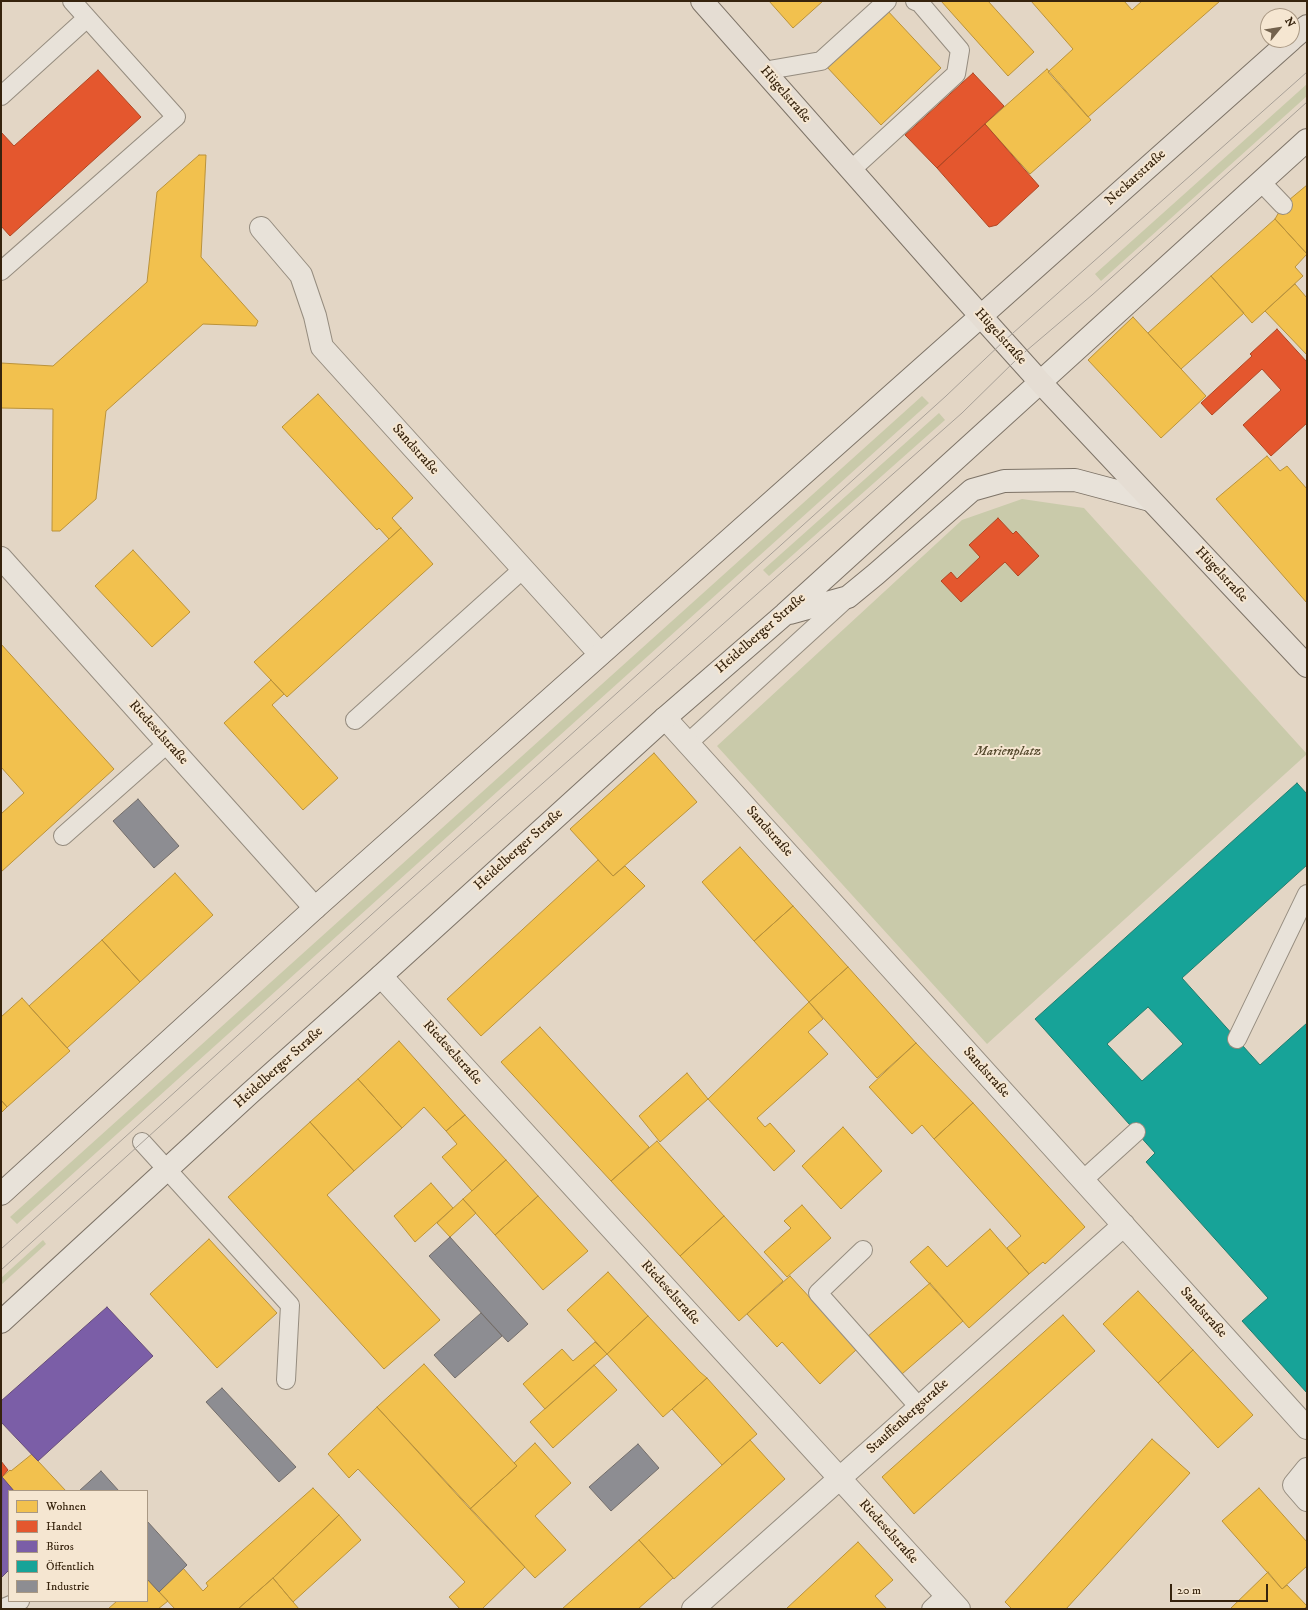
<!DOCTYPE html>
<html>
<head>
<meta charset="utf-8">
<style>
	body { margin:0 }
	#map { position:relative; width:1308px; height:1610px; overflow:hidden; background:#e3d6c5; font-family:"IM FELL DW Pica",serif }
	canvas { display:block }
	.frame { position:absolute; inset:0; border:2px solid #36230d; pointer-events:none }
	.legend { position:absolute; left:8px; top:1490px; width:140px; height:112px; box-sizing:border-box; background:#f5e6d1; border:1px solid #a99883; margin:0; padding:5px 7px; list-style:none; font-size:12px; color:#36230d }
	.legend li { display:flex; align-items:center; gap:8px; height:20px }
	.legend b { width:20px; border:1px solid #a99883 }
	.north { position:absolute; left:1260px; top:8px; width:40px; height:40px; box-sizing:border-box; background:#f5e6d1; border:1px solid #a99883; border-radius:50%; rotate:60deg; font-size:11px; font-weight:700; line-height:16px; text-align:center; color:#36230d }
	.north::after { content:''; display:block; margin:auto; width:14px; height:18px; background:#73624d; clip-path:polygon(50% 0,100% 100%,50% 72%,0 100%) }
	.scale { position:absolute; left:1170px; top:1584px; width:98px; height:18px; box-sizing:border-box; border:2px solid #36230d; border-top:0; padding-left:5px; font-size:12px; line-height:14px; white-space:nowrap; color:#36230d; -webkit-text-stroke:3px #f5e6d1; paint-order:stroke }
</style>
</head>
<body>
<div id="map">
<canvas width="1308" height="1610"></canvas>
<div class="frame"></div>
<ul class="legend">
<li><b style="height:11px;background:#f2c14e"></b>Wohnen</li>
<li><b style="height:11px;background:#e4572e"></b>Handel</li>
<li><b style="height:11px;background:#7b5ea7"></b>Büros</li>
<li><b style="height:11px;background:#17a398"></b>Öffentlich</li>
<li><b style="height:11px;background:#8d8d92"></b>Industrie</li>
</ul>
<div class="north">N</div>
<div class="scale">20 m</div>
</div>
<script>
const ctx = document.querySelector('canvas').getContext('2d');
ctx.lineJoin = 'round';
function fillPath(path, color) { ctx.fillStyle = color; ctx.fill(path, 'evenodd'); }
const poly = rows => new Path2D(rows.map(r => 'M' + r).join(''));
function strokePath(path, color, width, dash) { ctx.strokeStyle = color; ctx.lineWidth = width; ctx.lineCap = dash ? 'butt' : 'round'; ctx.setLineDash(dash || []); ctx.stroke(path); }
function write(font, color, halo, rows, align = 'center') {
  ctx.font = font + ' "IM FELL DW Pica",serif'; ctx.lineWidth = 4; ctx.setLineDash([]); ctx.textBaseline = 'middle'; ctx.strokeStyle = halo; ctx.fillStyle = color; for (const [text, x, y, turn = 0] of rows) {
    ctx.save(); ctx.translate(x, y); ctx.rotate((+turn || 0) * Math.PI / 180); ctx.textAlign = isNaN(turn) ? turn : align; if (halo) ctx.strokeText(text, 0, 0); ctx.fillText(text, 0, 0); ctx.restore();
  }
}
const green = poly([
	[1307,84,1307,96,1101,281,1095,274],
	[922,396,929,403,17,1224,10,1217],
	[939,413,945,420,769,576,763,570],
	[1022,499,1084,508,1307,754,987,1044,717,746,962,520],
	[43,1240,46,1244,1,1285,1,1278]
]);
const homes = poly([
	[769,1,823,1,793,28,769,1],
	[941,1,988,1,1034,52,1008,76,941,1],
	[1031,1,1124,1,1132,10,1142,1,1220,1,1088,117,1048,72,1073,49,1031,1],
	[886,9,941,68,881,125,826,66,886,9],
	[1047,69,1091,120,1030,174,985,124,1047,69],
	[199,155,206,155,201,257,258,321,256,326,203,324,106,411,96,499,60,531,52,531,53,409,1,408,1,363,53,366,147,282,157,192,199,155],
	[1307,185,1307,254,1275,219,1283,205,1307,185],
	[1275,219,1307,254,1295,267,1303,276,1252,323,1211,276,1275,219],
	[1211,276,1244,313,1181,369,1148,333,1211,276],
	[1295,284,1307,298,1307,355,1265,311,1295,284],
	[1133,317,1206,396,1161,438,1088,360,1133,317],
	[318,394,413,498,392,518,401,528,389,539,379,528,377,530,282,427,318,394],
	[1267,456,1280,471,1287,466,1307,489,1307,603,1216,499,1267,456],
	[401,528,433,564,287,697,254,662,401,528],
	[133,550,190,612,152,647,95,586,133,550],
	[1,644,114,769,1,872,1,814,24,793,1,767,1,644],
	[271,680,284,694,272,705,338,778,303,810,224,723,271,680],
	[654,753,697,802,613,876,570,829,654,753],
	[740,847,793,906,754,941,702,882,740,847],
	[598,860,613,876,625,866,645,886,481,1036,447,999,598,860],
	[175,873,213,915,140,982,102,940,175,873],
	[793,906,848,967,809,1002,754,941,793,906],
	[102,940,140,982,67,1048,29,1006,102,940],
	[848,967,916,1043,877,1078,809,1002,848,967],
	[22,998,70,1051,7,1107,1,1100,1,1017,22,998],
	[809,1002,823,1019,808,1032,828,1054,757,1118,765,1127,770,1123,795,1151,774,1171,708,1099,809,1002],
	[540,1027,649,1147,611,1181,501,1062,540,1027],
	[399,1041,465,1115,446,1131,424,1107,402,1128,358,1079,399,1041],
	[916,1043,973,1103,934,1139,922,1125,912,1134,869,1087,916,1043],
	[687,1073,708,1099,660,1142,639,1116,687,1073],
	[358,1079,402,1128,354,1171,310,1122,358,1079],
	[1,1100,7,1107,1,1113,1,1100],
	[973,1103,1085,1227,1045,1264,1043,1262,1029,1274,1007,1248,1021,1236,934,1139,973,1103],
	[465,1115,506,1160,472,1191,442,1157,457,1144,446,1131,465,1115],
	[310,1122,354,1171,327,1195,440,1320,384,1369,228,1197,310,1122],
	[843,1127,882,1171,841,1209,802,1166,843,1127],
	[657,1141,724,1216,680,1256,611,1181,657,1141],
	[506,1160,538,1196,495,1235,463,1199,506,1160],
	[431,1183,453,1208,415,1242,394,1216,431,1183],
	[538,1196,588,1251,543,1290,495,1235,538,1196],
	[463,1199,476,1213,450,1237,437,1223,463,1199],
	[802,1205,831,1238,787,1277,764,1252,791,1228,784,1221,802,1205],
	[724,1216,783,1281,739,1321,680,1256,724,1216],
	[990,1229,1029,1274,969,1328,910,1262,928,1246,947,1267,990,1229],
	[209,1239,277,1313,217,1368,150,1294,209,1239],
	[608,1272,648,1316,607,1354,567,1310,608,1272],
	[790,1276,857,1349,820,1384,782,1342,777,1347,747,1314,790,1276],
	[930,1283,963,1321,902,1374,867,1337,930,1283],
	[1138,1291,1193,1350,1158,1383,1103,1324,1138,1291],
	[1063,1315,1095,1351,914,1514,882,1477,1063,1315],
	[648,1316,700,1372,707,1378,663,1417,607,1354,648,1316],
	[595,1342,607,1354,545,1409,523,1384,562,1349,573,1361,595,1342],
	[1193,1350,1253,1415,1218,1448,1158,1383,1193,1350],
	[424,1364,517,1466,470,1509,377,1407,424,1364],
	[594,1365,617,1390,553,1448,530,1422,594,1365],
	[707,1378,757,1434,722,1465,672,1409,707,1378],
	[377,1407,525,1567,482,1609,460,1609,449,1597,465,1582,358,1469,349,1478,328,1454,377,1407],
	[1152,1439,1190,1473,1066,1609,1012,1609,1005,1602,1152,1439],
	[750,1440,785,1479,674,1579,639,1540,750,1440],
	[535,1443,571,1483,535,1516,566,1550,535,1578,470,1509,517,1466,514,1463,535,1443],
	[32,1454,38,1461,66,1491,14,1491,2,1477,10,1470,11,1471,32,1454],
	[313,1488,339,1515,273,1578,238,1609,175,1609,159,1592,183,1568,203,1591,208,1586,206,1583,313,1488],
	[1259,1488,1307,1542,1307,1566,1282,1589,1222,1521,1259,1488],
	[339,1515,361,1540,293,1602,273,1578,339,1515],
	[639,1540,673,1578,638,1609,562,1609,639,1540],
	[858,1542,893,1580,875,1596,887,1609,786,1609,858,1542],
	[1268,1572,1282,1589,1287,1585,1307,1606,1304,1609,1230,1609,1268,1572],
	[273,1578,299,1609,238,1609,273,1578],
	[147,1579,168,1601,158,1609,108,1609,117,1601,147,1601,147,1579]
]);
const shops = poly([
	[98,70,141,117,10,236,1,226,1,132,14,146,98,70],
	[973,73,1004,106,937,168,905,135,973,73],
	[985,124,1039,186,997,225,989,227,937,168,985,124],
	[1277,329,1307,362,1307,423,1271,456,1243,425,1281,390,1262,369,1212,415,1201,403,1252,356,1250,354,1277,329],
	[998,518,1013,534,1016,531,1039,556,1018,576,1005,562,961,602,941,581,951,572,957,579,980,557,969,545,998,518],
	[1,1461,8,1470,1,1478,1,1461]
]);
const offices = poly([
	[107,1307,153,1356,38,1461,1,1422,1,1401,107,1307],
	[2,1477,14,1491,9,1491,9,1570,1,1578,2,1477]
]);
const public = poly([
	[1297,783,1307,794,1307,865,1182,978,1260,1065,1307,1023,1307,1393,1242,1321,1268,1298,1146,1162,1155,1153,1035,1019,1297,783],
	[1148,1007,1183,1044,1142,1081,1107,1044,1148,1007]
]);
const industry = poly([
	[138,799,179,846,154,868,113,821,138,799],
	[450,1237,528,1324,508,1342,429,1256,450,1237],
	[481,1313,502,1336,455,1378,434,1355,481,1313],
	[222,1388,296,1467,279,1482,206,1402,222,1388],
	[638,1444,659,1468,611,1511,589,1487,638,1444],
	[101,1471,119,1491,79,1491,101,1471],
	[147,1521,187,1565,159,1592,147,1579,147,1521]
]);
const lane = poly([
	[763,71,821,61,887,1],
	[1,96,87,18],
	[851,170,956,74,960,50,919,2,915,1],
	[1261,182,1283,205],
	[1,271,176,117,72,1],
	[355,720,523,569],
	[688,743,848,597],
	[63,836,168,743],
	[1237,1039,1307,894],
	[142,1142,290,1305,286,1380],
	[1083,1180,1136,1132],
	[863,1250,818,1293,919,1407],
	[1,1609,20,1601],
	[931,1609,946,1595]
]);
const street = poly([
	[261,228,301,275,315,316,322,347,600,654],
	[1,558,315,908],
	[665,718,1307,1428],
	[381,976,959,1609],
	[1307,1469,1294,1485,1307,1500],
	[693,1609,1124,1225]
]);
const secondary = poly([
	[790,613,848,597,876,574,972,490,1004,481,1075,480,1150,500],
	[1,1194,315,908,981,316],
	[1,1322,249,1094,381,976,665,718,785,614,1307,140]
]);
const primary = poly([
	[702,1,952,284,1041,383,1307,666],
	[1292,39,1307,26],
	[981,316,1291,40]
]);
const tram = poly([
	[1,1249,946,396,1004,341,1307,72],
	[1,1270,389,919,962,413,1019,357,1092,295,1307,102]
]);
const streetNames = [
	["Hügelstraße",785,95,49],
	["Neckarstraße",1136,178,-42],
	["Hügelstraße",1000,337,48],
	["Sandstraße",415,450,48],
	["Hügelstraße",1221,575,47],
	["Heidelberger Straße",761,634,-41],
	["Riedeselstraße",158,733,48],
	["Sandstraße",769,832,48],
	["Heidelberger Straße",519,850,-42],
	["Riedeselstraße",452,1053,48],
	["Heidelberger Straße",279,1068,-42],
	["Sandstraße",986,1073,48],
	["Riedeselstraße",670,1293,48],
	["Sandstraße",1203,1313,48],
	["Stauffenbergstraße",908,1417,-42],
	["Riedeselstraße",888,1532,48]
];
const parkNames = [
	["Marienplatz",1008,752]
];
fillPath(green, '#c9caaa');
fillPath(homes, '#f2c14e');
strokePath(homes, '#ba923a', 1);
fillPath(shops, '#e4572e');
strokePath(shops, '#b04724', 1);
fillPath(offices, '#7b5ea7');
strokePath(offices, '#664c79', 1);
fillPath(public, '#17a398');
strokePath(public, '#207d6e', 1);
fillPath(industry, '#8d8d92');
strokePath(industry, '#736d6a', 1);
strokePath(lane, '#958c7f', 20);
strokePath(street, '#958c7f', 24);
strokePath(secondary, '#7d7367', 24);
strokePath(primary, '#7d7367', 24);
strokePath(lane, '#e8e2d9', 18);
strokePath(street, '#e8e2d9', 22);
strokePath(secondary, '#e8e2d9', 22);
strokePath(primary, '#e5ddd3', 22);
strokePath(tram, '#a8a097', 1);
write('14px', '#36230d', '#f5e6d1', streetNames);
write('italic 14px', '#564a2e', '#f5e6d1', parkNames);
</script>
</body>
</html>
